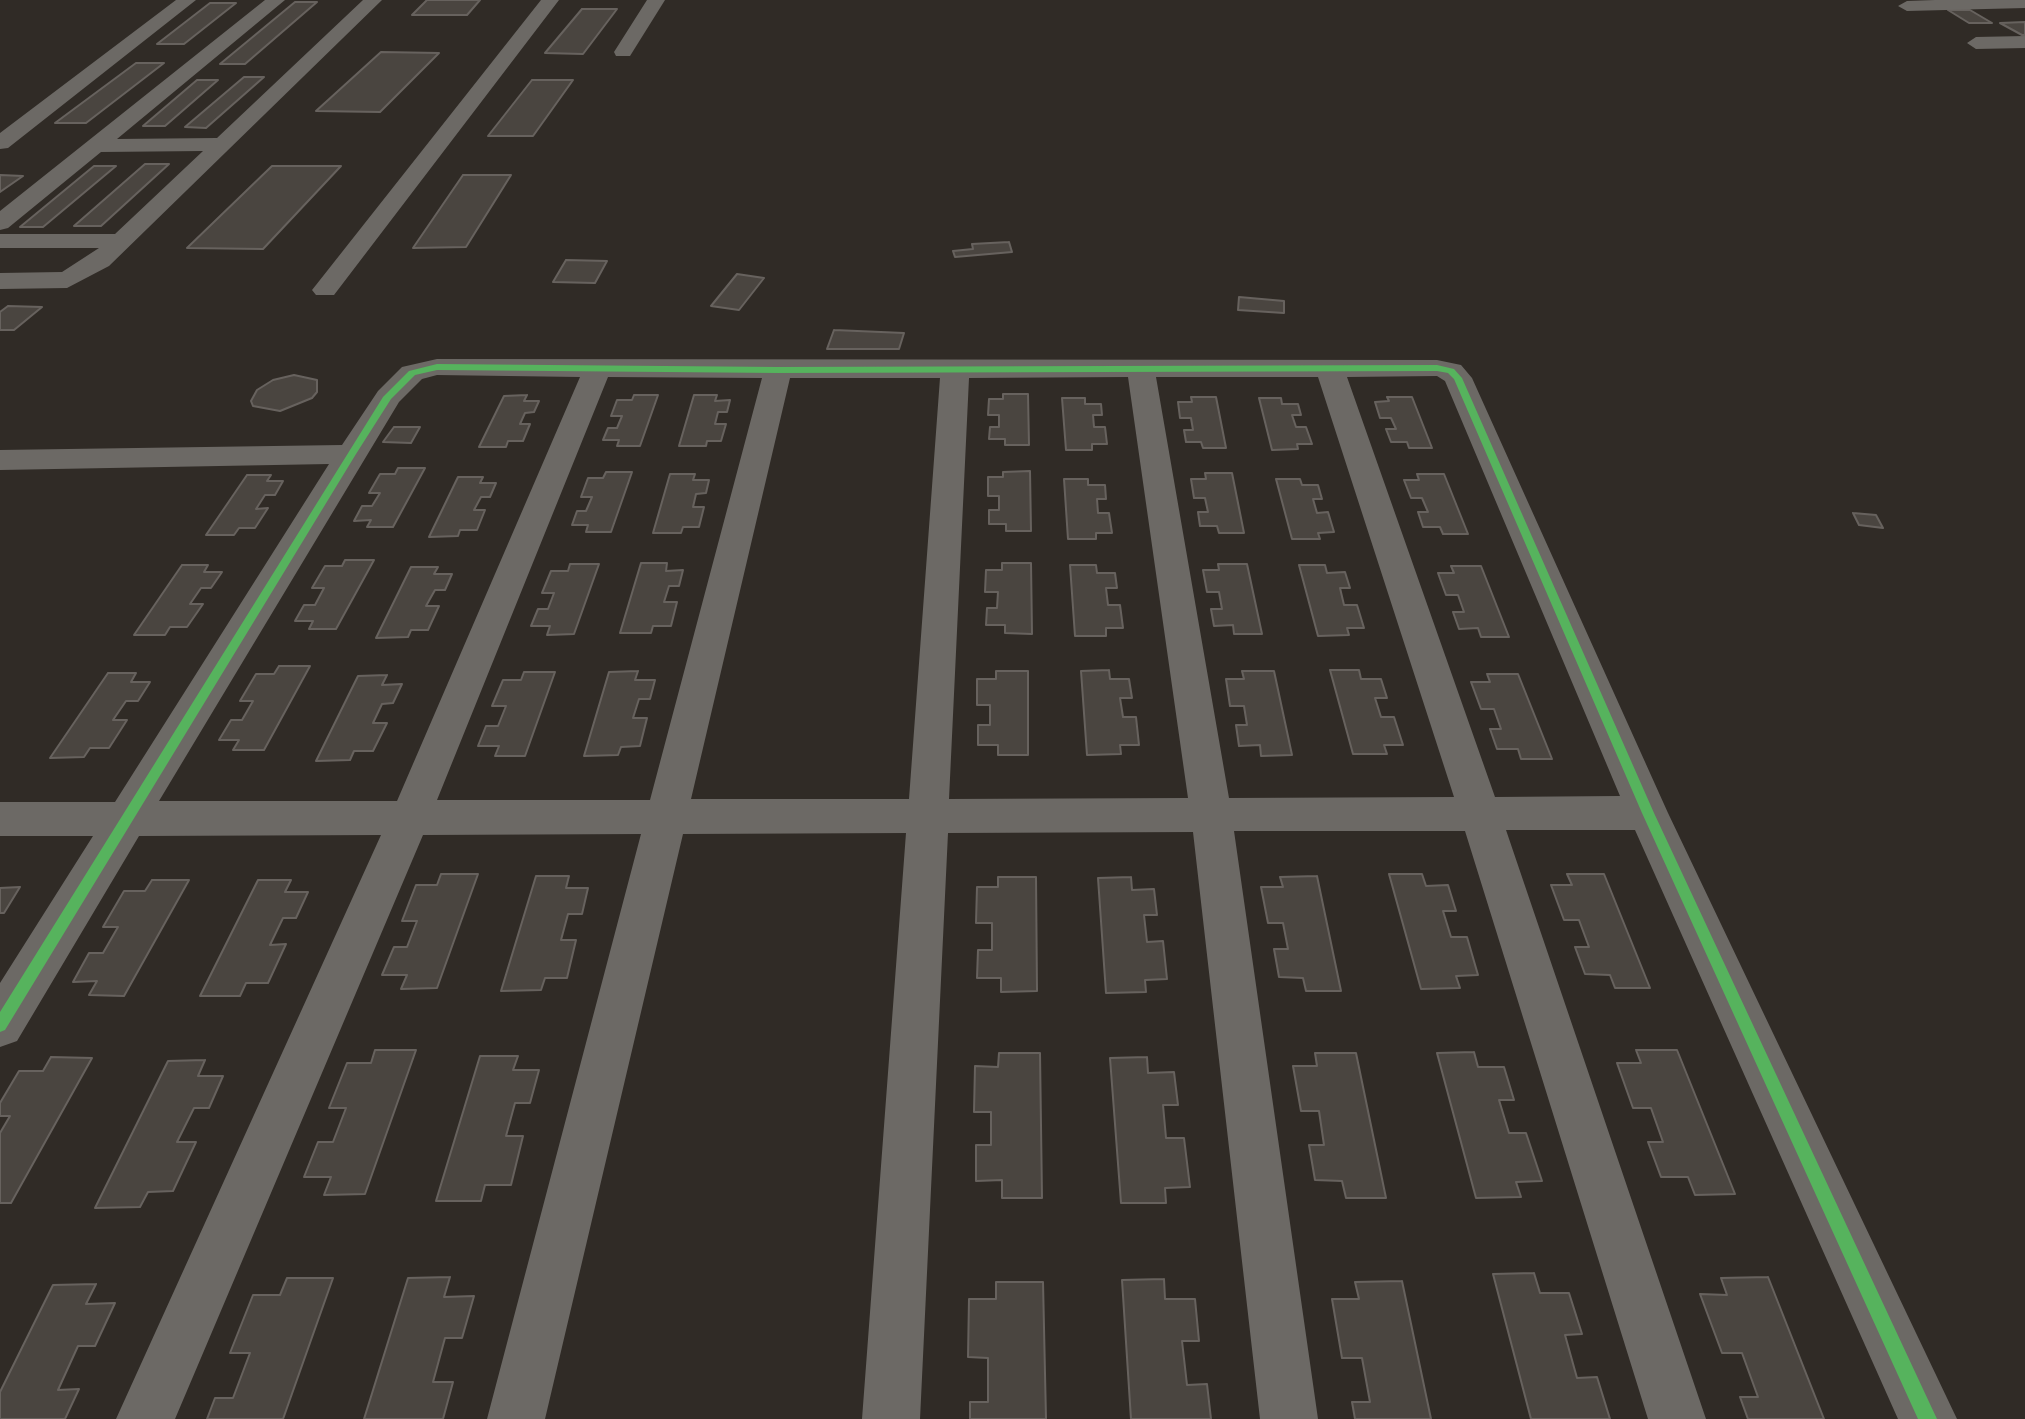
<!DOCTYPE html>
<html>
<head>
<meta charset="utf-8">
<style>
	body { margin:0 }
	canvas { display:block; background:#302b26 }
</style>
</head>
<body>
<canvas width="2025" height="1419"></canvas>
<script>
const ctx = document.querySelector('canvas').getContext('2d');
ctx.lineJoin = 'round';
function fillPath(path, color) { ctx.fillStyle = color; ctx.fill(path, 'evenodd'); }
const poly = rows => new Path2D(rows.map(r => 'M' + r).join(''));
function strokePath(path, color, width, dash) { ctx.strokeStyle = color; ctx.lineWidth = width; ctx.lineCap = dash ? 'butt' : 'round'; ctx.setLineDash(dash || []); ctx.stroke(path); }
const building = poly([
	[427,0,480,0,467,15,412,15,427,0],
	[295,2,317,2,245,64,220,64,295,2],
	[210,3,236,3,184,44,157,44,210,3],
	[582,9,617,9,583,54,545,53,582,9],
	[1948,10,1970,10,1992,23,1969,23,1948,10],
	[2025,22,2025,35,2022,35,2000,23,2025,22],
	[381,52,439,53,380,112,316,111,381,52],
	[136,63,164,63,86,123,55,123,136,63],
	[244,77,264,77,206,128,185,127,244,77],
	[197,80,218,80,165,126,143,126,197,80],
	[532,80,573,80,533,136,488,136,532,80],
	[145,164,169,164,101,226,74,226,145,164],
	[94,166,116,166,43,227,20,227,94,166],
	[272,166,341,166,263,249,187,248,272,166],
	[0,175,23,176,0,192,0,175],
	[463,175,511,175,466,247,413,248,463,175],
	[1009,242,1012,252,955,257,953,251,973,249,972,244,1009,242],
	[566,260,607,261,595,283,553,282,566,260],
	[737,274,764,278,739,310,711,306,737,274],
	[1239,297,1284,301,1284,313,1238,310,1239,297],
	[8,306,42,307,14,330,0,330,0,312,8,306],
	[834,330,904,333,899,349,827,349,834,330],
	[294,375,317,380,317,392,312,398,280,411,253,406,251,401,257,390,273,380,294,375],
	[1003,394,1028,394,1029,445,1005,445,1005,439,989,439,990,427,999,427,999,415,988,415,989,399,1003,399,1003,394],
	[527,395,524,401,539,401,534,412,525,413,520,424,530,424,523,441,508,441,506,447,479,447,504,396,527,395],
	[634,395,658,395,640,446,617,446,619,440,603,440,608,428,617,428,622,416,611,416,617,400,632,400,634,395],
	[694,395,717,395,715,401,730,400,727,412,718,412,715,424,726,424,721,441,707,441,706,446,679,446,694,395],
	[1191,397,1216,397,1226,448,1203,448,1201,442,1186,442,1184,430,1193,430,1191,418,1180,418,1178,402,1192,402,1191,397],
	[1387,397,1412,397,1432,448,1409,448,1407,442,1391,442,1386,429,1396,429,1391,418,1380,418,1375,402,1389,401,1387,397],
	[1062,398,1085,398,1085,404,1101,404,1102,415,1093,415,1094,427,1105,427,1107,444,1092,444,1092,450,1066,450,1062,398],
	[1259,398,1281,398,1282,404,1298,404,1301,415,1292,415,1296,427,1306,427,1312,444,1297,444,1298,449,1272,450,1259,398],
	[394,427,420,427,411,443,383,442,394,427],
	[398,468,425,468,393,527,367,527,371,520,354,521,362,506,372,506,380,493,369,493,380,474,395,474,398,468],
	[1030,471,1031,531,1006,531,1006,524,989,524,989,510,999,510,999,496,988,496,988,477,1003,477,1003,472,1030,471],
	[606,472,632,472,611,532,586,532,588,525,572,525,577,511,586,511,592,497,581,497,588,478,603,478,606,472],
	[1205,473,1232,473,1244,533,1219,533,1217,526,1200,526,1198,512,1208,512,1205,498,1194,498,1191,479,1206,479,1205,473],
	[670,474,695,474,693,480,709,480,706,493,696,494,693,507,704,507,699,527,683,527,681,533,653,533,670,474],
	[1417,474,1444,474,1468,534,1443,534,1440,527,1423,527,1418,512,1428,512,1422,498,1411,498,1404,480,1419,480,1417,474],
	[247,475,271,475,267,481,283,481,275,495,265,495,256,509,268,508,255,528,239,528,234,535,206,535,247,475],
	[458,477,483,477,480,483,496,483,490,497,481,497,474,510,485,510,477,530,460,530,458,536,429,537,458,477],
	[1064,479,1088,479,1088,485,1105,485,1106,499,1097,499,1098,513,1109,513,1112,533,1096,533,1096,539,1068,539,1064,479],
	[1276,479,1300,479,1302,485,1318,485,1322,499,1313,499,1317,513,1328,512,1334,532,1318,533,1320,539,1292,539,1276,479],
	[1853,513,1876,515,1883,528,1859,525,1853,513],
	[345,560,374,560,336,629,309,629,313,621,295,621,304,605,315,605,324,588,312,588,325,566,342,566,345,560],
	[641,563,667,563,666,571,683,570,679,586,669,586,664,602,677,602,671,626,653,626,651,633,620,633,641,563],
	[1002,563,1031,563,1032,634,1005,633,1005,625,986,625,987,608,997,608,998,592,985,592,986,570,1002,570,1002,563],
	[570,564,599,564,574,634,547,635,550,626,531,626,538,609,548,609,554,593,542,593,551,571,568,571,570,564],
	[1218,564,1247,564,1262,634,1234,634,1233,625,1214,626,1211,609,1222,609,1219,592,1207,592,1203,570,1219,570,1218,564],
	[182,565,208,565,204,572,222,572,211,588,201,588,190,604,203,604,187,627,170,627,165,635,134,635,182,565],
	[1070,565,1096,565,1097,573,1115,573,1117,588,1106,588,1108,605,1120,605,1123,628,1106,628,1106,636,1075,636,1070,565],
	[1299,565,1325,565,1327,573,1345,572,1350,588,1340,588,1344,605,1357,605,1364,628,1347,628,1349,635,1318,636,1299,565],
	[1451,566,1481,566,1509,637,1481,637,1478,628,1459,629,1453,612,1464,612,1458,595,1446,595,1438,573,1454,573,1451,566],
	[411,567,438,567,434,574,452,574,445,590,435,590,426,606,439,606,428,630,411,630,408,637,376,638,411,567],
	[279,666,310,666,264,750,233,750,239,740,219,740,231,720,242,720,253,701,240,701,256,674,274,674,279,666],
	[1109,670,1110,679,1129,679,1132,698,1120,698,1123,717,1136,717,1139,745,1120,745,1121,754,1087,755,1081,671,1109,670],
	[1330,670,1359,670,1361,679,1381,679,1387,698,1375,698,1381,717,1394,717,1403,745,1384,745,1387,754,1353,754,1330,670],
	[638,671,635,680,655,680,650,699,639,699,633,718,647,718,640,746,621,747,618,755,584,756,609,672,638,671],
	[996,671,1028,671,1028,755,998,755,998,745,978,745,978,725,990,725,990,705,977,705,977,679,996,679,996,671],
	[1242,671,1274,671,1292,755,1261,756,1260,745,1239,746,1236,725,1247,725,1244,706,1230,706,1226,679,1244,679,1242,671],
	[524,672,555,672,525,756,495,756,499,746,478,746,486,726,498,726,506,706,492,706,503,680,521,680,524,672],
	[108,673,136,673,131,682,150,682,138,701,126,701,113,720,127,720,109,748,90,748,84,757,50,758,108,673],
	[1487,674,1518,674,1552,759,1521,759,1518,749,1497,749,1490,729,1501,729,1494,709,1481,709,1471,682,1490,682,1487,674],
	[387,675,382,685,402,684,393,703,382,704,373,723,387,723,373,751,354,751,350,760,316,761,358,676,387,675],
	[441,874,478,874,437,988,401,989,407,975,382,975,394,947,407,947,417,921,402,921,416,885,437,885,441,874],
	[1389,874,1422,874,1426,886,1448,885,1456,911,1443,911,1451,937,1467,937,1478,975,1456,976,1460,988,1421,989,1389,874],
	[1567,874,1604,874,1650,988,1615,988,1610,975,1585,974,1575,947,1589,947,1579,920,1564,920,1551,885,1572,885,1567,874],
	[536,876,569,876,566,888,588,888,582,914,568,914,561,940,576,940,567,978,545,978,541,990,501,991,536,876],
	[1317,876,1341,991,1306,991,1303,978,1279,977,1274,949,1288,949,1283,923,1268,923,1261,887,1283,887,1280,877,1317,876],
	[998,877,1036,877,1037,991,1001,992,1001,978,977,978,978,950,992,950,992,923,976,923,977,887,998,887,998,877],
	[1131,877,1132,890,1154,889,1157,915,1144,915,1147,942,1163,941,1167,979,1145,980,1146,992,1106,993,1098,878,1131,877],
	[152,880,189,880,124,996,89,995,97,981,73,982,89,953,103,953,118,927,103,927,124,891,145,891,152,880],
	[258,880,291,880,285,892,308,892,296,918,283,918,270,945,286,944,268,983,246,983,240,996,200,996,258,880],
	[20,887,4,913,0,913,0,888,20,887],
	[375,1050,416,1050,365,1194,324,1195,331,1177,304,1177,318,1142,333,1142,346,1108,329,1108,347,1063,371,1063,375,1050],
	[1636,1050,1677,1050,1735,1194,1695,1195,1688,1177,1661,1177,1648,1142,1663,1142,1651,1108,1633,1108,1617,1063,1641,1063,1636,1050],
	[1474,1052,1478,1067,1504,1067,1514,1100,1499,1100,1509,1133,1526,1133,1542,1181,1516,1182,1521,1197,1476,1198,1437,1053,1474,1052],
	[999,1053,1040,1053,1042,1198,1002,1198,1002,1180,976,1181,976,1145,991,1145,991,1112,974,1112,975,1066,998,1067,999,1053],
	[1315,1053,1356,1053,1386,1198,1346,1198,1342,1181,1315,1180,1309,1145,1324,1145,1319,1111,1301,1111,1293,1066,1317,1066,1315,1053],
	[480,1056,518,1056,513,1070,539,1070,530,1103,515,1103,506,1136,523,1136,511,1185,485,1185,481,1201,436,1201,480,1056],
	[51,1057,92,1058,11,1203,0,1203,0,1133,10,1116,0,1116,0,1103,19,1071,43,1071,51,1057],
	[1147,1057,1148,1073,1174,1072,1178,1105,1163,1105,1166,1138,1184,1138,1190,1187,1165,1188,1166,1203,1121,1203,1110,1058,1147,1057],
	[205,1060,198,1076,223,1076,209,1108,194,1108,177,1142,196,1142,173,1191,148,1192,140,1207,95,1208,168,1061,205,1060],
	[1534,1273,1540,1293,1569,1293,1582,1334,1565,1335,1577,1378,1597,1377,1610,1419,1531,1419,1493,1274,1534,1273],
	[450,1277,444,1297,474,1296,462,1338,445,1338,433,1382,453,1382,443,1419,364,1419,408,1278,450,1277],
	[1768,1277,1824,1419,1748,1419,1740,1397,1758,1397,1742,1353,1722,1353,1700,1294,1727,1295,1721,1278,1768,1277],
	[287,1278,333,1278,283,1419,207,1419,215,1398,233,1398,250,1353,230,1353,253,1295,280,1295,287,1278],
	[1164,1279,1165,1299,1195,1299,1199,1341,1182,1341,1187,1385,1207,1384,1211,1419,1131,1419,1122,1280,1164,1279],
	[1402,1281,1431,1419,1355,1419,1352,1402,1370,1402,1362,1358,1342,1358,1332,1299,1359,1299,1355,1282,1402,1281],
	[996,1282,1043,1282,1046,1419,970,1419,970,1402,988,1402,988,1358,968,1357,969,1299,996,1299,996,1282],
	[96,1284,86,1304,115,1303,95,1346,78,1346,58,1390,79,1389,65,1419,0,1419,0,1392,53,1285,96,1284]
]);
const minor = poly([
	[176,0,196,0,8,148,0,149,0,133,176,0],
	[265,0,285,0,117,139,217,138,363,0,382,0,109,266,67,288,0,289,0,273,62,272,99,248,0,248,0,234,115,234,203,151,101,152,8,228,0,230,0,211,265,0],
	[541,0,559,0,334,295,316,295,312,290,316,285,541,0],
	[647,0,665,0,630,56,616,56,614,52,647,0],
	[1935,0,2025,0,2025,8,1907,11,1898,6,1907,1,1935,0],
	[2025,36,2025,48,1976,49,1967,43,1976,37,2025,36],
	[437,359,1437,360,1461,365,1472,378,1668,813,1957,1419,1898,1419,1635,830,1506,830,1706,1419,1648,1419,1465,831,1234,831,1318,1419,1260,1419,1193,832,948,833,920,1419,862,1419,906,833,683,834,545,1419,487,1419,641,834,423,835,175,1419,116,1419,381,835,139,836,17,1041,0,1047,0,983,93,836,0,836,0,802,115,802,329,464,0,470,0,450,342,445,378,391,402,367,437,359],
	[437,375,580,377,397,801,159,801,399,402,422,379,437,375],
	[1437,376,1445,381,1620,796,1495,797,1347,377,1437,376],
	[608,377,762,378,650,800,437,800,608,377],
	[1128,377,1188,798,949,799,969,378,1128,377],
	[1156,377,1318,377,1454,797,1229,798,1156,377],
	[790,378,940,378,909,799,691,799,790,378]
]);
const cycleway = poly([
	[437,364,778,367,1437,365,1454,369,1462,378,1654,813,1937,1419,1918,1419,1642,813,1454,379,1448,373,1437,371,778,373,437,370,415,375,391,399,356,454,5,1030,0,1032,0,1012,383,397,409,371,437,364]
]);
fillPath(building, '#4a4540');
strokePath(building, '#67625e', 2);
fillPath(minor, '#6c6965');
fillPath(cycleway, '#56b35d');
</script>
</body>
</html>
